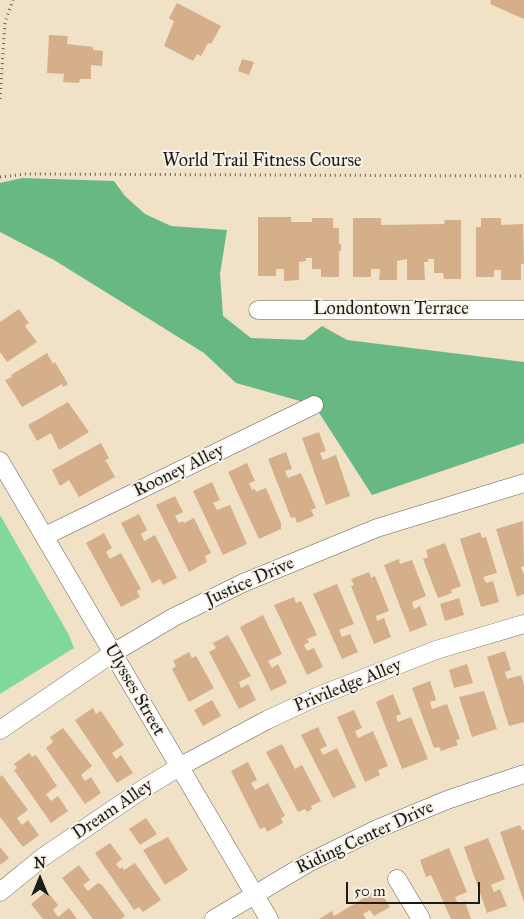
<!DOCTYPE html>
<html>
<head>
<meta charset="utf-8">
<style>
	body { margin:0 }
	#map { position:relative; width:524px; height:919px; overflow:hidden; background:#f1e2c7; font-family:"IM FELL Great Primer",serif }
	canvas { display:block }
	.north { position:absolute; left:15px; top:854px; width:50px; height:50px; -webkit-text-stroke:4px #f7f3e8; paint-order:stroke; rotate:0deg; font-size:14px; font-weight:700; line-height:20px; text-align:center; color:#1c1c1c }
	.north::after { content:''; display:block; margin:auto; width:18px; height:22px; background:#1c1c1c; clip-path:polygon(50% 0,100% 100%,50% 72%,0 100%) }
	.scale { position:absolute; left:346px; top:882px; width:134px; height:22px; box-sizing:border-box; border:2px solid #1c1c1c; border-top:0; padding-left:6px; font-size:15px; line-height:18px; white-space:nowrap; color:#1c1c1c; -webkit-text-stroke:4px #f7f3e8; paint-order:stroke }
</style>
</head>
<body>
<div id="map">
<canvas width="524" height="919"></canvas>
<div class="north">N</div>
<div class="scale">50 m</div>
</div>
<script>
const ctx = document.querySelector('canvas').getContext('2d');
ctx.lineJoin = 'round';
function fillPath(path, color) { ctx.fillStyle = color; ctx.fill(path, 'evenodd'); }
const poly = rows => new Path2D(rows.map(r => 'M' + r).join(''));
function strokePath(path, color, width, dash) { ctx.strokeStyle = color; ctx.lineWidth = width; ctx.lineCap = dash ? 'butt' : 'round'; ctx.setLineDash(dash || []); ctx.stroke(path); }
function write(font, color, halo, rows, align = 'center') {
  ctx.font = font + ' "IM FELL Great Primer",serif'; ctx.lineWidth = 4; ctx.setLineDash([]); ctx.textBaseline = 'middle'; ctx.strokeStyle = halo; ctx.fillStyle = color; for (const [text, x, y, turn = 0] of rows) {
    ctx.save(); ctx.translate(x, y); ctx.rotate((+turn || 0) * Math.PI / 180); ctx.textAlign = isNaN(turn) ? turn : align; if (halo) ctx.strokeText(text, 0, 0); ctx.fillText(text, 0, 0); ctx.restore();
  }
}
const green = poly([
	[0,515,69,635,74,648,0,694]
]);
const forest = poly([
	[22,178,114,181,125,196,145,214,171,226,227,230,220,274,223,316,251,338,304,340,322,326,347,340,524,362,524,443,372,495,314,405,236,383,204,353,54,260,0,232,0,183]
]);
const building = poly([
	[491,0,524,0,524,19,490,4],
	[177,3,221,26,211,44,208,43,201,56,197,54,193,61,164,46,174,21,169,18],
	[49,35,68,36,67,44,93,47,93,50,103,51,102,66,91,65,91,79,80,79,79,83,63,82,64,74,47,73],
	[242,59,254,62,249,75,238,71],
	[258,217,291,217,291,222,312,222,312,218,333,218,333,228,339,228,339,244,341,244,341,251,339,251,339,277,321,277,321,269,312,269,312,258,306,258,306,261,299,262,299,280,284,281,284,269,276,269,276,276,258,276],
	[353,218,381,218,381,225,444,224,445,220,461,220,461,279,444,279,443,273,434,273,434,259,428,259,428,262,424,262,425,280,407,280,407,259,397,261,397,280,379,280,380,269,371,269,371,277,353,277],
	[481,218,501,218,501,225,523,224,524,264,521,264,521,280,501,280,501,270,494,270,494,277,476,277,476,227,481,227],
	[19,309,29,323,25,326,37,342,7,362,0,352,0,322],
	[47,353,53,364,55,362,68,384,63,387,62,384,22,407,5,380,12,377,11,375],
	[68,402,89,432,59,450,51,433,37,441,28,425],
	[319,432,326,451,320,453,323,460,336,455,350,496,326,505,302,438],
	[101,443,109,458,103,462,106,461,115,477,79,497,69,480,60,486,52,470],
	[286,452,292,469,285,471,288,478,301,473,316,508,311,510,314,516,297,523,295,517,291,518,268,459],
	[247,463,255,481,249,483,252,490,255,489,256,492,266,488,281,523,281,529,259,539,228,472],
	[212,482,220,500,213,503,217,510,230,505,247,544,223,555,193,491],
	[175,496,183,512,175,516,179,523,183,521,184,523,194,518,211,553,205,556,207,562,189,572,156,505],
	[139,514,147,530,141,534,144,541,155,535,177,578,163,585,160,579,152,583,121,523],
	[523,521,524,566,521,567,524,575,524,594,517,597,496,529],
	[480,532,482,538,486,537,497,573,483,577,486,583,493,581,499,602,481,607,460,539],
	[104,533,112,548,106,552,110,559,121,553,141,589,137,591,140,597,121,607,86,543],
	[445,543,461,586,451,590,452,593,438,598,423,559,428,557,426,550],
	[399,559,400,564,412,560,426,596,412,602,414,609,420,606,427,625,410,632,384,565],
	[369,572,371,578,375,576,389,611,376,616,377,621,384,618,391,637,374,644,351,586,354,585,351,579],
	[337,584,354,624,339,630,342,637,350,634,358,652,342,659,313,594],
	[294,597,296,603,301,601,317,635,307,639,309,642,304,645,307,651,314,648,323,667,307,675,274,605],
	[459,598,464,615,445,621,440,604],
	[263,615,282,654,268,661,272,668,278,664,287,683,271,691,240,627],
	[228,635,251,676,239,682,241,688,248,684,256,700,239,709,209,652,216,648,213,643],
	[505,651,511,670,505,672,507,679,521,675,524,685,524,722,509,726,487,657],
	[189,652,192,658,196,656,214,688,189,702,172,669,176,666,173,661],
	[467,664,473,683,454,688,449,670],
	[430,681,436,700,430,702,432,709,447,704,460,739,456,740,458,745,441,751,439,747,434,748,412,688],
	[484,691,497,729,472,737,459,697],
	[393,694,401,714,396,716,398,722,411,717,428,759,402,769,376,702],
	[212,700,221,716,203,726,194,710],
	[93,708,96,714,101,711,124,745,112,753,116,759,121,755,133,773,117,783,75,720],
	[354,710,362,728,355,731,358,738,373,731,388,766,378,770,380,775,365,782,337,717],
	[318,727,327,746,320,749,323,755,337,748,356,787,333,798,301,735],
	[63,728,92,766,81,775,85,781,91,777,101,793,85,804,46,748,53,742,50,737],
	[282,744,295,769,302,765,321,801,311,806,312,809,307,812,305,809,298,812,266,752],
	[29,753,32,757,36,755,57,786,46,794,51,801,58,796,68,811,51,823,14,770,17,768,14,764],
	[248,762,257,780,251,783,255,790,268,783,285,816,281,818,283,823,267,832,265,827,260,829,231,771],
	[2,775,28,810,17,818,22,825,28,820,39,835,23,847,0,817,0,777],
	[146,818,157,834,140,845,129,829],
	[520,825,522,830,524,830,524,902,500,832],
	[168,837,188,870,165,885,143,850],
	[488,838,505,879,491,885,494,892,500,889,507,906,487,913,464,847],
	[110,843,122,859,116,864,120,869,122,867,124,870,135,863,161,900,143,912,139,907,134,910,95,853],
	[0,847,9,858,0,865],
	[449,848,467,892,455,897,458,904,465,901,471,919,451,919,431,875,426,877,420,860],
	[79,865,90,880,83,885,88,891,98,883,102,885,125,916,121,919,93,919,62,878],
	[379,889,390,907,374,916,370,910,363,914,366,919,319,919,332,911,334,916],
	[47,891,58,905,53,910,58,917,69,908,77,919,43,919,31,904]
]);
const path = poly([
	[0,99,5,22,13,0],
	[0,177,25,174,524,176]
]);
const minor = poly([
	[258,310,524,310],
	[0,461,269,919],
	[45,536,314,405],
	[0,730,113,653,174,617,243,583,377,528,524,483],
	[397,879,421,919],
	[0,892,43,857,143,789,179,767,267,720,316,697,436,650,524,624],
	[214,919,308,863,377,829,447,800,524,774]
]);
const streetNames = [
	["World Trail Fitness Course",262,162],
	["Londontown Terrace",391,310],
	["Rooney Alley",179,471,-26],
	["Justice Drive",250,582,-24],
	["Priviledge Alley",348,686,-22],
	["Ulysses Street",134,690,60],
	["Dream Alley",113,810,-34],
	["Riding Center Drive",365,838,-25]
];
fillPath(green, '#81d89c');
fillPath(forest, '#68b884');
fillPath(building, '#d5af8a');
strokePath(minor, '#676158', 19);
strokePath(path, '#676158', 3, [1, 4]);
strokePath(minor, '#fff', 18);
write('18px', '#1c1c1c', '#f7f3e8', streetNames);
</script>
</body>
</html>
